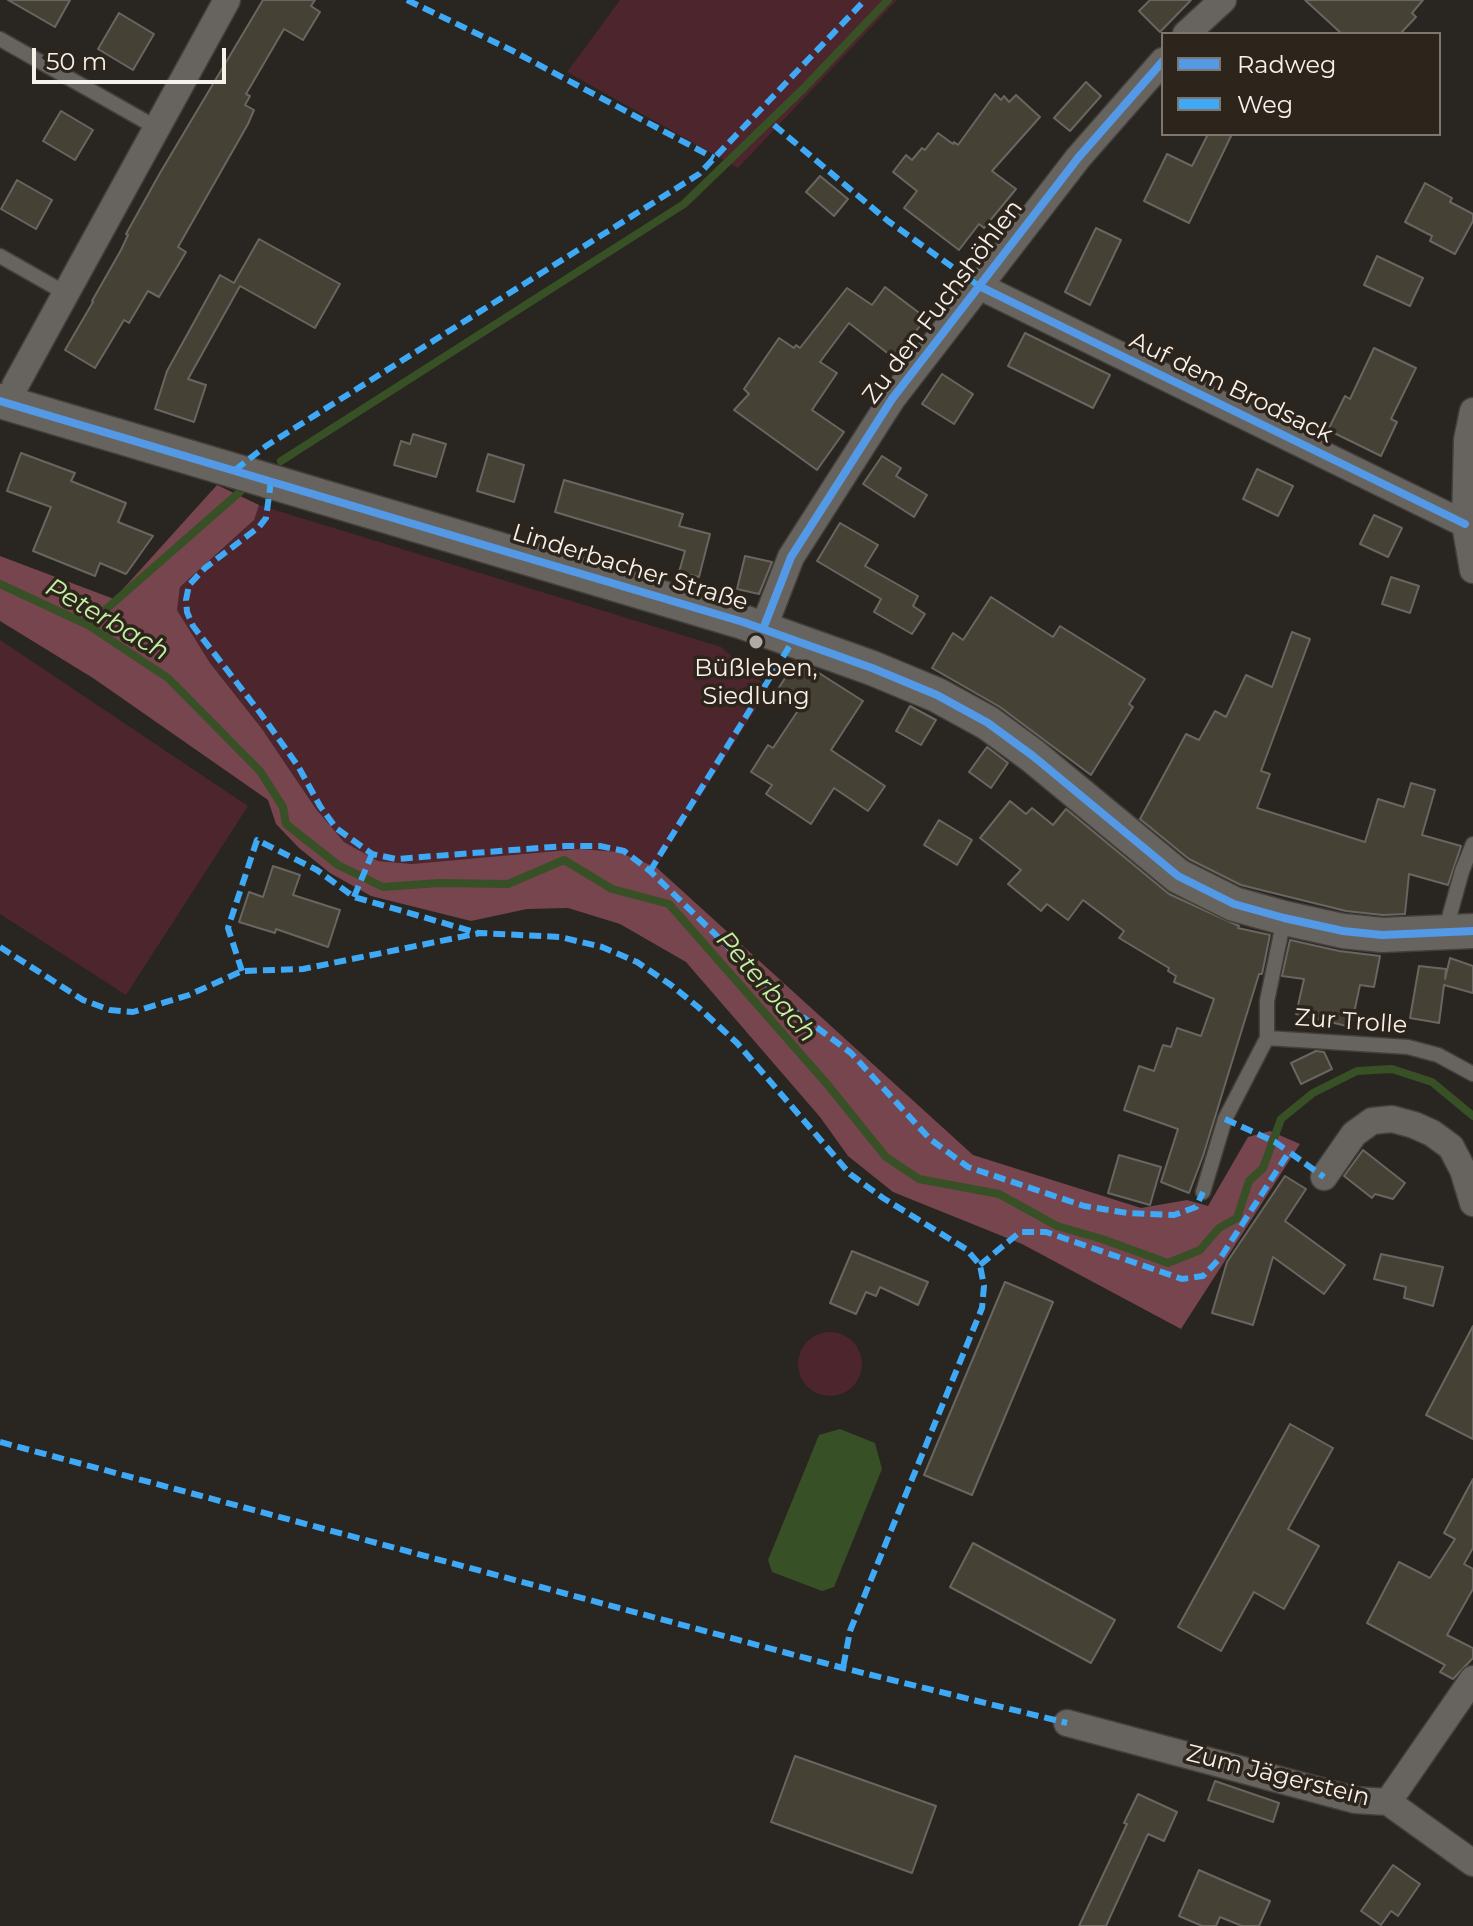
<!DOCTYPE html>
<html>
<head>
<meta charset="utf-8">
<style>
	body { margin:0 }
	#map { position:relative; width:1473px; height:1926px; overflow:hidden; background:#292520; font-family:Montserrat,sans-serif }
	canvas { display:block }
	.legend { position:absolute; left:1161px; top:32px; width:280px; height:104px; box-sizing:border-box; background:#2d251c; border:2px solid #7e776f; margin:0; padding:10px 14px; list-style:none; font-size:24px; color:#f7f1eb }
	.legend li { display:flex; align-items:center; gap:16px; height:40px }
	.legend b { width:40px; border:2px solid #7e776f }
	.scale { position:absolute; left:32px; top:48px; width:194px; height:36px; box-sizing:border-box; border:4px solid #f7f1eb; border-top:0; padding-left:10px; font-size:24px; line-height:28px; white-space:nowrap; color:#f7f1eb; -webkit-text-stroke:6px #2d251c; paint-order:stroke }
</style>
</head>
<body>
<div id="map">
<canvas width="1473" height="1926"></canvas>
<ul class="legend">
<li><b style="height:10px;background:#5399e6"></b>Radweg</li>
<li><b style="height:10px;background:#3fa9f5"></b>Weg</li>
</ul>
<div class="scale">50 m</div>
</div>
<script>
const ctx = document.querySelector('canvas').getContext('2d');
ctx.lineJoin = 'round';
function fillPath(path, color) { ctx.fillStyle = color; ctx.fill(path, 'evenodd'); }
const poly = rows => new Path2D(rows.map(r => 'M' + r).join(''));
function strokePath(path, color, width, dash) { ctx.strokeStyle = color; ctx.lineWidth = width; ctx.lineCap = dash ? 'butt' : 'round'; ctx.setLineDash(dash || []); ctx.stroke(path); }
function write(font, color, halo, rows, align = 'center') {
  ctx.font = font + ' Montserrat,sans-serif'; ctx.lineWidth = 7; ctx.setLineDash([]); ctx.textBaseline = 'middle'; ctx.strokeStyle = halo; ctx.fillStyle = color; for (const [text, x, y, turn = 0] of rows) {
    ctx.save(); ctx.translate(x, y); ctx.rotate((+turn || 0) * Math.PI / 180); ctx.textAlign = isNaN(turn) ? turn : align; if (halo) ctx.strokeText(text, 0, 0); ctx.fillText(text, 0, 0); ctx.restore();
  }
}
const green = poly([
	[620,0,897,0,738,168,567,72],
	[259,505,721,647,769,688,656,867,618,852,412,864,378,861,344,842,316,809,262,729,210,663,177,610,180,587,253,521],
	[0,640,248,806,126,995,0,914],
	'798 1364a32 32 0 1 1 64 0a32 32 0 1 1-64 0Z'
]);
const forest = poly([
	[217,485,259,505,254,520,180,587,177,610,210,663,262,729,316,809,344,842,378,861,412,864,580,849,618,852,656,867,973,1155,1141,1208,1187,1200,1208,1206,1248,1137,1270,1131,1300,1144,1181,1329,1022,1244,893,1192,848,1156,820,1117,686,962,620,924,568,908,527,909,471,921,371,896,330,873,299,848,276,824,268,800,93,678,0,621,0,556,114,599]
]);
const water = poly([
	[840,1429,875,1443,882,1469,834,1587,822,1591,772,1572,768,1560,819,1435]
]);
const stream = poly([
	[281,461,684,204,803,89,888,0],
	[0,584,88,625,168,678,260,771,283,807,286,824,338,865,383,887,439,883,508,884,564,860,612,889,669,904,827,1084,886,1157,919,1179,999,1194,1057,1226,1102,1239,1168,1263,1200,1250,1219,1228,1237,1218,1249,1181,1263,1168,1281,1119,1313,1093,1357,1071,1392,1069,1432,1082,1473,1116],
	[88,625,242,490]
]);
const building = poly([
	[8,0,70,0,55,27,8,0],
	[263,0,315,0,311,6,320,12,303,40,284,29,246,94,250,96,245,105,254,110,248,124,178,247,186,252,159,297,148,291,129,323,124,320,95,368,65,350,93,302,92,301,121,250,128,235,126,234,160,173,263,0],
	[1150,0,1191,0,1160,32,1139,11,1150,0],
	[1305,0,1423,0,1412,13,1416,17,1400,34,1342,34,1305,0],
	[119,13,154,34,133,70,98,49,119,13],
	[1086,82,1101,96,1070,131,1054,118,1086,82],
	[995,94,1001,100,1004,96,1009,102,1016,95,1040,117,992,171,1016,189,984,228,979,224,959,250,904,208,917,191,893,172,906,155,912,160,922,148,925,150,938,133,953,144,954,142,958,145,995,94],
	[61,111,93,130,75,160,43,141,61,111],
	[1208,134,1232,134,1189,223,1144,201,1167,154,1192,166,1208,134],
	[820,176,848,199,834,216,806,192,820,176],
	[17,180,52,200,36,229,1,209,17,180],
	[1425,183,1452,198,1450,202,1473,214,1473,221,1455,254,1430,241,1432,236,1405,222,1425,183],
	[1096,228,1121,240,1090,305,1065,292,1096,228],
	[259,239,340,284,315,328,240,286,188,379,206,385,194,422,155,409,167,371,220,275,234,283,259,239],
	[1377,256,1423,278,1410,306,1364,285,1377,256],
	[885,287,926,318,895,359,849,323,820,362,837,373,812,410,844,432,817,470,734,410,749,394,744,389,779,338,794,348,796,345,800,348,847,288,872,305,885,287],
	[1025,333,1110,375,1093,408,1008,366,1025,333],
	[1374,348,1416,368,1391,419,1397,422,1381,456,1328,430,1345,396,1350,399,1374,348],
	[942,374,973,394,954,424,922,404,942,374],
	[413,434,446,444,436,477,394,465,401,441,410,444,413,434],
	[21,453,75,473,71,481,126,503,118,522,153,536,126,574,100,563,95,576,33,551,51,507,7,491,21,453],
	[488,454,524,465,514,502,477,491,488,454],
	[882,456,901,468,896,476,927,495,914,517,863,484,882,456],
	[1257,469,1293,486,1278,516,1243,499,1257,469],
	[564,480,683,514,679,526,710,534,699,577,679,572,685,551,555,512,564,480],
	[1374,515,1402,528,1388,557,1360,544,1374,515],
	[840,523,878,545,865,566,918,596,913,606,925,614,912,634,874,612,881,599,817,561,840,523],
	[745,556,772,562,759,594,737,589,745,556],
	[1391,577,1419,586,1410,613,1382,604,1391,577],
	[991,597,1053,637,1060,626,1145,679,1129,704,1133,707,1091,775,1000,707,932,668,953,633,963,640,991,597],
	[1292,632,1310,639,1261,771,1270,774,1257,808,1365,842,1378,799,1404,807,1411,783,1435,790,1422,835,1461,846,1448,885,1409,874,1405,914,1383,915,1346,911,1241,885,1189,859,1140,819,1186,734,1199,740,1215,711,1226,717,1246,675,1272,687,1292,632],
	[795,662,808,666,863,701,831,750,885,786,868,811,834,788,811,824,766,794,772,785,751,772,768,745,773,748,799,709,775,694,795,662],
	[910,706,936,720,921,745,896,731,910,706],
	[987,747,1008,763,991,788,969,772,987,747],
	[1010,801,1026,814,1032,808,1053,825,1066,809,1169,894,1239,926,1238,928,1270,935,1262,974,1259,974,1203,1156,1189,1193,1161,1182,1178,1129,1124,1110,1139,1066,1154,1071,1163,1045,1171,1047,1177,1028,1201,1036,1214,999,1174,982,1176,976,1168,971,1169,968,1119,938,1124,931,1083,900,1068,920,1047,904,1041,911,1008,884,1021,870,980,838,1010,801],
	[939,820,972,840,957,865,924,845,939,820],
	[273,866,300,875,293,895,340,910,328,947,276,929,275,933,239,922,249,892,263,897,273,866],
	[1290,940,1339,951,1380,956,1374,987,1360,985,1351,1027,1296,1014,1304,979,1282,976,1290,940],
	[1450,958,1473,966,1473,993,1444,985,1439,1023,1410,1018,1419,966,1446,969,1445,979,1450,958],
	[1316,1051,1324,1052,1332,1069,1301,1084,1291,1063,1316,1051],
	[1363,1150,1405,1183,1393,1199,1375,1194,1372,1198,1344,1176,1363,1150],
	[1119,1155,1161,1167,1150,1205,1108,1193,1119,1155],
	[1285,1176,1306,1189,1285,1221,1345,1265,1324,1294,1273,1257,1253,1325,1212,1313,1227,1262,1285,1176],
	[852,1251,928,1282,918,1305,880,1287,876,1296,866,1292,856,1314,830,1303,852,1251],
	[1381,1254,1443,1267,1433,1306,1404,1298,1406,1287,1374,1279,1381,1254],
	[1005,1282,1053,1302,972,1495,924,1475,1005,1282],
	[1473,1326,1473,1439,1426,1415,1473,1326],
	[1290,1424,1333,1448,1288,1529,1319,1546,1284,1609,1254,1592,1221,1651,1178,1627,1290,1424],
	[1473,1479,1473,1548,1464,1564,1473,1569,1473,1589,1447,1635,1473,1648,1473,1658,1453,1679,1440,1672,1445,1665,1367,1623,1399,1562,1430,1578,1455,1539,1444,1533,1473,1479],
	[973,1543,1115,1620,1091,1663,950,1587,973,1543],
	[795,1756,936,1806,912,1873,771,1822,795,1756],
	[1215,1781,1279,1803,1273,1822,1208,1800,1215,1781],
	[1138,1794,1177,1812,1164,1841,1148,1834,1106,1926,1079,1926,1127,1824,1124,1823,1138,1794],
	[1393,1865,1420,1884,1398,1916,1391,1911,1381,1925,1361,1911,1393,1865],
	[1199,1870,1270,1901,1259,1926,1242,1926,1220,1917,1216,1926,1202,1926,1179,1916,1199,1870]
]);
const service = poly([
	[0,39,157,128],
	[0,256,67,294],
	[1445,932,1462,871,1473,844],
	[1267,1038,1408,1047,1438,1055,1473,1074],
	[1203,1192,1225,1119,1267,1038,1267,1001,1284,919]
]);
const minor = poly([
	[1186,34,1223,0],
	[979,286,1465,524],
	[11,404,15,386,227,0],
	[1473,411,1467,440,1465,524,1473,570],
	[763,629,791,557,892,399,1078,158,1163,61],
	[1324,1177,1354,1134,1372,1121,1392,1119,1414,1125,1432,1133,1451,1147,1463,1170,1473,1203],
	[1067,1723,1355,1800,1388,1802,1473,1863],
	[1388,1802,1473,1679]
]);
const tertiary = poly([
	[0,401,743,622,872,668,937,695,988,723,1033,756,1178,876,1234,904,1284,918,1343,931,1382,935,1473,931]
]);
const quiet = poly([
	[407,0,511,50,714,158],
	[774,125,888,221,979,286],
	[235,470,266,446,699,174,865,0],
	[271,481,266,518,259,527,205,568,189,585,186,600,187,612,193,626,261,714,298,766,320,806,336,828,372,854,396,859,565,846,600,846,624,851,650,871,792,1009,851,1053,930,1139,968,1167,1084,1206,1127,1213,1174,1215,1196,1207,1203,1192],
	[650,871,794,639],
	[354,897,372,854],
	[0,947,83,1000,110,1010,133,1012,189,995,242,971,303,969,480,933,560,937,602,947,637,962,671,985,698,1007,737,1043,850,1174,883,1198,966,1249,980,1265,984,1286,982,1308,850,1631,843,1668],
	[242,971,228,928,257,840,317,870,354,897,478,933],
	[1225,1119,1275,1142,1289,1152],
	[980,1265,1020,1232,1046,1232,1182,1279,1203,1276,1221,1257,1289,1152,1324,1177],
	[0,1442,843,1668,1067,1723]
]);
const cycleway = poly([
	[979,286,1465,524],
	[0,401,743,622,872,668,937,695,988,723,1033,756,1178,876,1234,904,1284,918,1343,931,1382,935,1473,931],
	[763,629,791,557,892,399,1078,158,1163,61]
]);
const markers = [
	[756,642,8,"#afaaa4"]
];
const streetNames = [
	["Zu den Fuchshöhlen",943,302,-53],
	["Auf dem Brodsack",1231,388,26],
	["Linderbacher Straße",630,568,17],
	["Zur Trolle",1351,1022,4],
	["Zum Jägerstein",1278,1776,14]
];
const poiNames = [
	["Büßleben,",756,669],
	["Siedlung",756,697]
];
const waterNames = [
	["Peterbach",107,620,30],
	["Peterbach",766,987,49]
];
fillPath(green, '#4d252d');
fillPath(forest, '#77454e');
fillPath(water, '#385025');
strokePath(stream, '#385025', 8);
fillPath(building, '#454134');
strokePath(building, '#696661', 2);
strokePath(service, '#433f3b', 17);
strokePath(minor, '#433f3b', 29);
strokePath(tertiary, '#433f3b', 37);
strokePath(service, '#676460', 14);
strokePath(minor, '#676460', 26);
strokePath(tertiary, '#676460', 34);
strokePath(quiet, '#3fa9f5', 6, [12, 6]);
strokePath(cycleway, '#5399e6', 8);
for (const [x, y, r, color] of markers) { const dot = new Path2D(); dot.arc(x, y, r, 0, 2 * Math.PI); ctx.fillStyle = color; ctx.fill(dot); strokePath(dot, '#2d251c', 3); }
write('24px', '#f7f1eb', '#2d251c', streetNames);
write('24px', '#f7f1eb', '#2d251c', poiNames);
write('italic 26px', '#c4f0a5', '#2d251c', waterNames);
</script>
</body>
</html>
